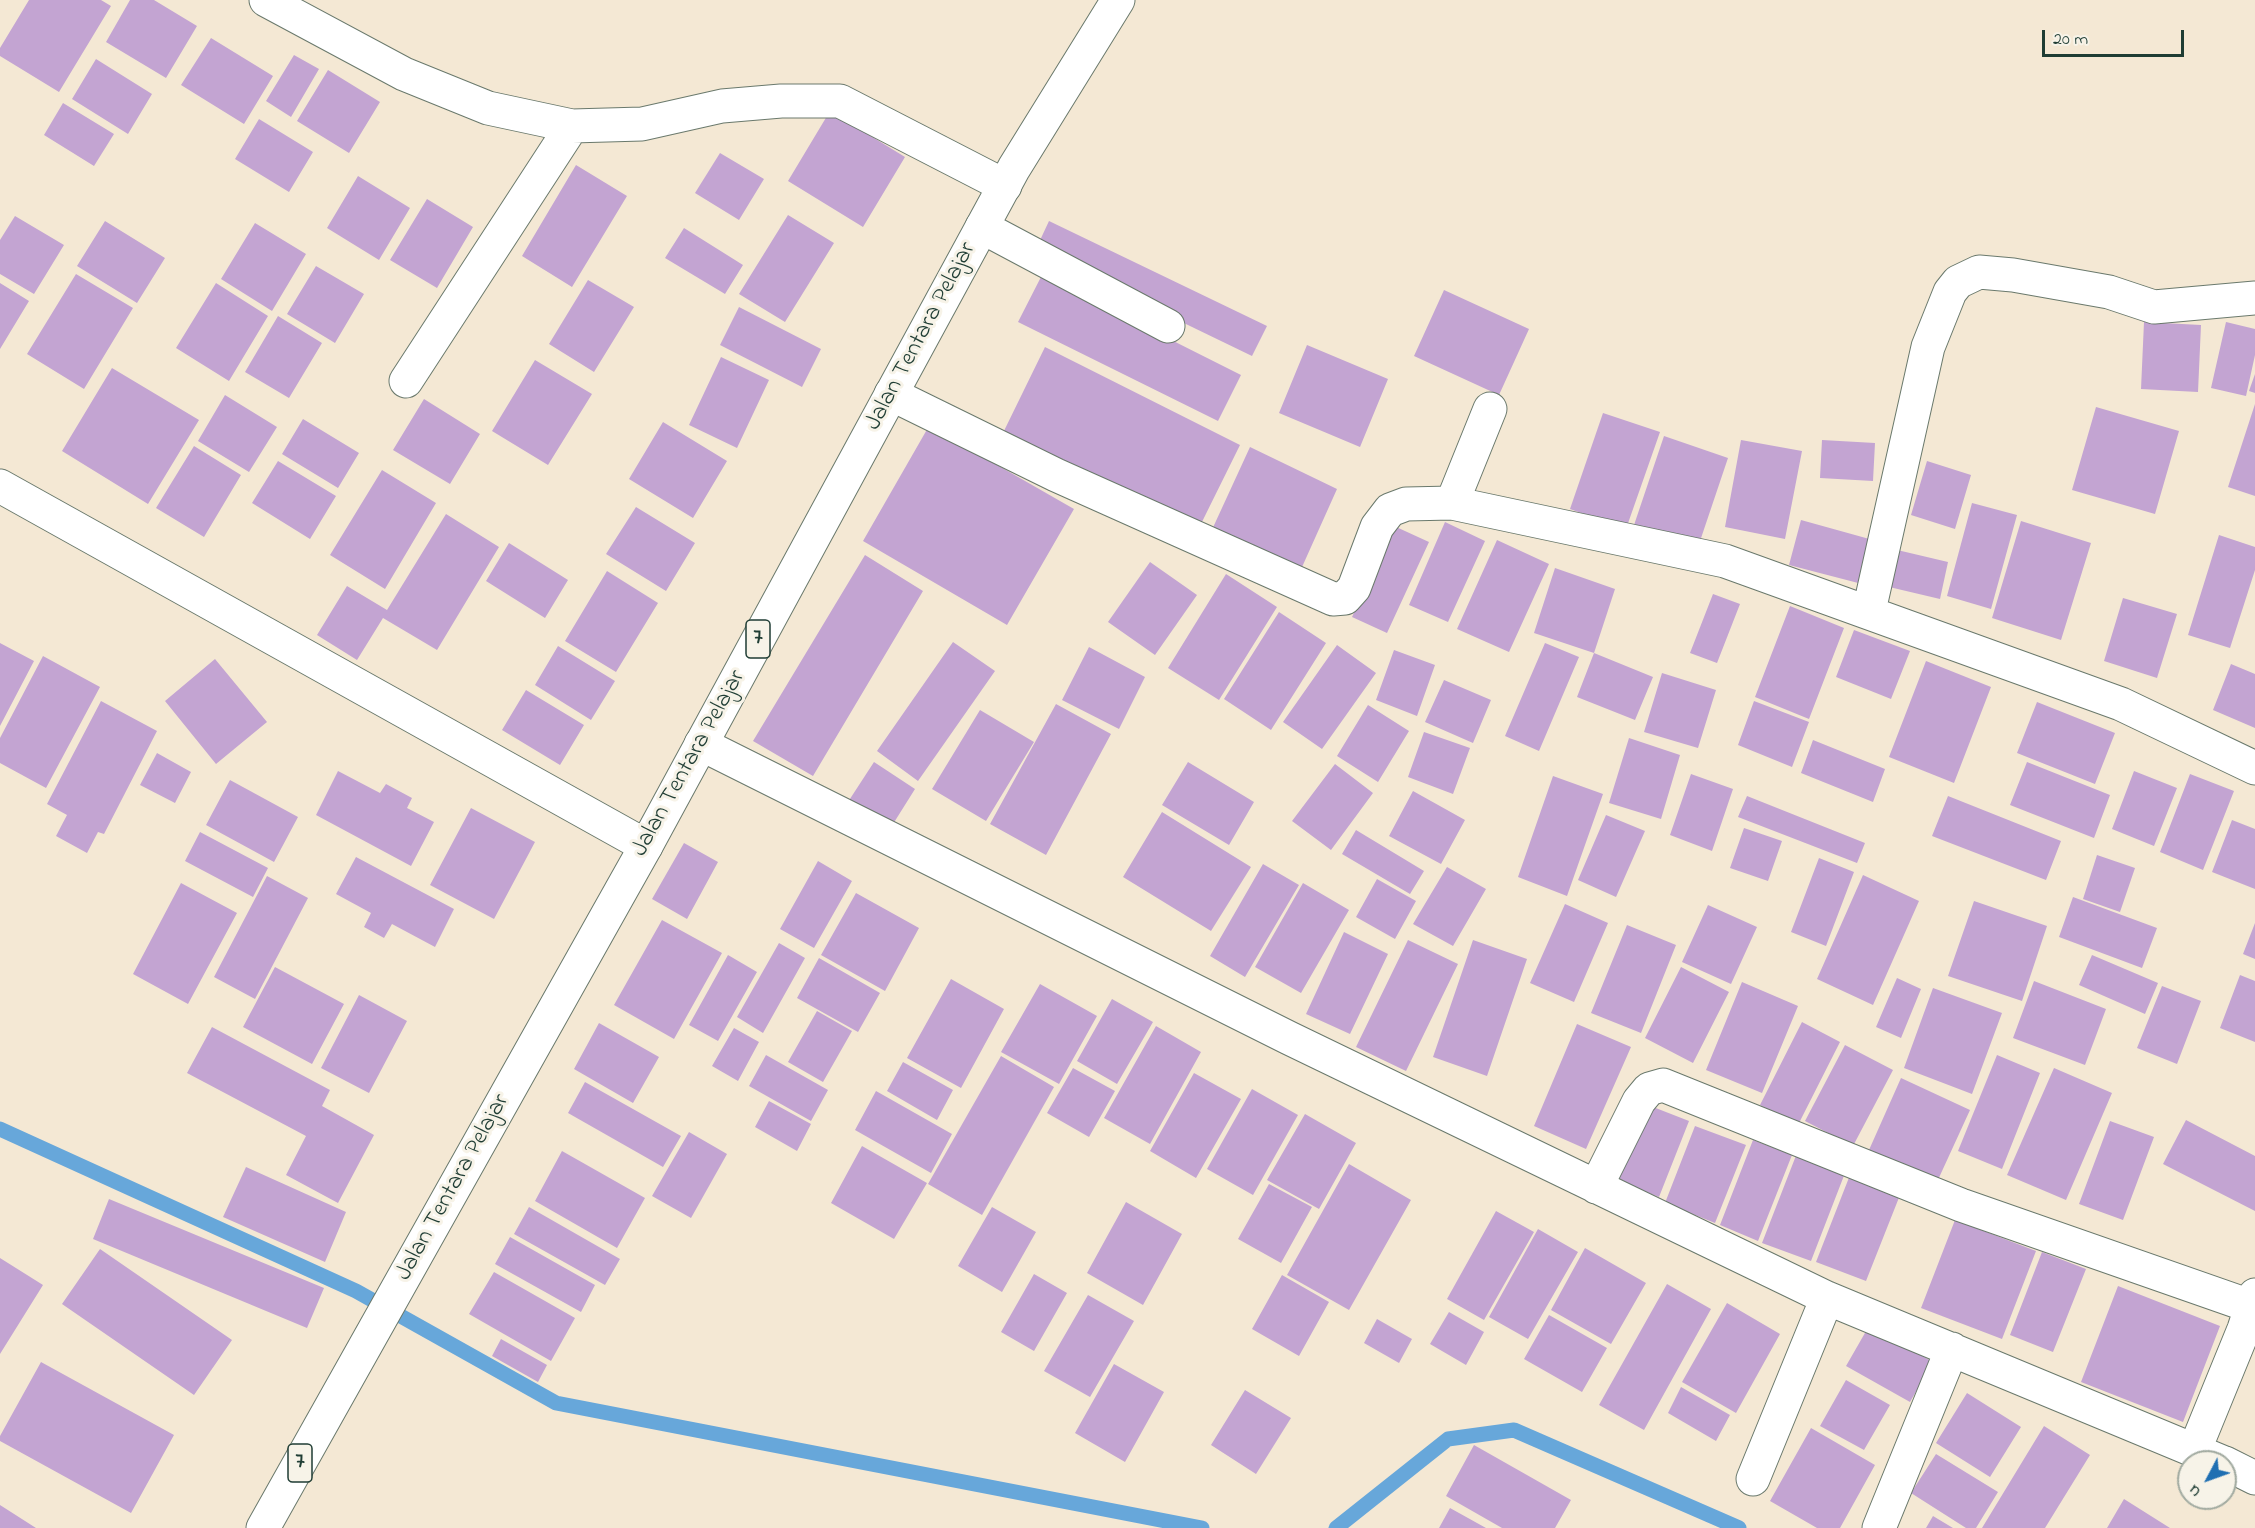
<!DOCTYPE html>
<html>
<head>
<meta charset="utf-8">
<style>
	body { margin:0 }
	#map { position:relative; width:2255px; height:1528px; overflow:hidden; background:#f4e8d4; font-family:"Indie Flower",sans-serif }
	canvas { display:block }
	.north { position:absolute; left:2177px; top:1450px; width:60px; height:60px; box-sizing:border-box; background:#f7f3e8; border:2px solid #a1aaa0; border-radius:50%; rotate:229deg; font-size:16px; font-weight:700; line-height:24px; text-align:center; color:#1f3d34 }
	.north::after { content:''; display:block; margin:auto; width:21px; height:27px; background:#1f6fb2; clip-path:polygon(50% 0,100% 100%,50% 72%,0 100%) }
	.scale { position:absolute; left:2042px; top:30px; width:142px; height:27px; box-sizing:border-box; border:3px solid #1f3d34; border-top:0; padding-left:8px; font-size:18px; line-height:21px; white-space:nowrap; color:#1f3d34; -webkit-text-stroke:4px #f7f3e8; paint-order:stroke }
</style>
</head>
<body>
<div id="map">
<canvas width="2255" height="1528"></canvas>
<div class="north">U</div>
<div class="scale">20 m</div>
</div>
<script>
const ctx = document.querySelector('canvas').getContext('2d');
ctx.lineJoin = 'round';
const poly = rows => new Path2D(rows.map(r => 'M' + r).join(''));
function strokePath(path, color, width, dash) { ctx.strokeStyle = color; ctx.lineWidth = width; ctx.lineCap = dash ? 'butt' : 'round'; ctx.setLineDash(dash || []); ctx.stroke(path); }
function fillPath(path, color) { ctx.fillStyle = color; ctx.fill(path, 'evenodd'); }
function write(font, color, halo, rows, align = 'center') {
  ctx.font = font + ' "Indie Flower",sans-serif'; ctx.lineWidth = 6; ctx.setLineDash([]); ctx.textBaseline = 'middle'; ctx.strokeStyle = halo; ctx.fillStyle = color; for (const [text, x, y, turn = 0] of rows) {
    ctx.save(); ctx.translate(x, y); ctx.rotate((+turn || 0) * Math.PI / 180); ctx.textAlign = isNaN(turn) ? turn : align; if (halo) ctx.strokeText(text, 0, 0); ctx.fillText(text, 0, 0); ctx.restore();
  }
}
const stream = poly([
	[0,1129,356,1291,556,1403,1202,1528],
	[1336,1528,1448,1439,1514,1430,1739,1528]
]);
const building = poly([
	[29,0,101,0,111,6,59,92,0,56,0,48],
	[130,0,154,0,197,26,166,78,106,42],
	[211,38,273,76,244,124,181,85],
	[294,55,319,69,291,117,266,101],
	[96,59,152,94,128,134,72,99],
	[328,70,380,102,349,153,297,121],
	[63,103,114,134,94,166,44,135],
	[830,111,905,157,863,227,788,181],
	[259,119,313,152,289,192,235,159],
	[720,153,764,179,739,220,695,193],
	[576,165,627,196,572,287,522,256],
	[358,176,410,208,379,260,327,228],
	[427,199,473,227,437,288,390,260],
	[788,215,834,243,785,322,739,294],
	[15,216,64,245,34,294,0,274,0,240],
	[105,221,165,258,137,303,77,266],
	[1049,221,1267,326,1252,356,1035,251],
	[255,223,306,254,272,311,221,279],
	[684,228,743,265,725,294,665,258],
	[316,266,364,294,335,343,287,314],
	[76,274,133,308,84,389,27,354],
	[1042,275,1241,375,1218,421,1018,322],
	[588,280,634,307,594,372,549,344],
	[0,283,29,301,0,349],
	[216,283,268,316,229,381,176,348],
	[1444,290,1529,329,1499,395,1414,356],
	[739,307,821,349,802,387,720,345],
	[278,316,322,343,289,398,245,372],
	[2144,322,2201,325,2198,392,2141,389],
	[2226,322,2255,329,2255,355,2246,396,2211,388],
	[1307,345,1388,379,1360,447,1279,413],
	[1045,347,1240,445,1196,534,1001,437],
	[721,357,769,380,737,448,689,425],
	[535,360,592,394,548,465,492,431],
	[112,368,199,420,148,504,62,451],
	[2255,374,2255,393,2249,391],
	[225,395,277,427,249,472,198,441],
	[424,399,480,434,450,484,393,450],
	[2255,404,2255,496,2228,487],
	[2096,407,2179,431,2155,514,2072,490],
	[1603,413,1660,432,1626,529,1570,509],
	[303,419,359,453,338,488,282,454],
	[663,422,727,461,693,518,629,479],
	[929,426,1074,509,1007,625,863,541],
	[1664,436,1728,458,1696,553,1632,531],
	[1741,440,1802,451,1785,539,1725,527],
	[1822,440,1875,443,1873,481,1820,478],
	[194,446,241,475,204,537,156,508],
	[1250,447,1337,489,1298,576,1210,534],
	[278,461,336,496,310,539,252,503],
	[1927,461,1971,475,1955,529,1911,515],
	[382,470,436,503,385,589,330,555],
	[1972,503,2017,515,1991,609,1947,596],
	[636,507,695,543,666,591,606,554],
	[446,514,499,547,437,650,383,618,357,660,317,635,347,586,387,610],
	[1801,520,1873,540,1862,584,1789,565],
	[2021,521,2091,543,2061,640,1992,618],
	[1445,522,1485,541,1448,622,1409,605],
	[1394,526,1429,542,1387,633,1352,617],
	[2219,535,2255,547,2255,570,2230,648,2188,635],
	[1497,540,1549,564,1509,652,1457,629],
	[509,543,568,580,545,618,486,581],
	[1893,549,1948,562,1940,599,1885,586],
	[865,555,923,591,813,776,753,741],
	[1150,562,1197,595,1155,655,1108,622],
	[1555,568,1615,589,1594,653,1534,633],
	[607,571,658,603,616,672,565,641],
	[1226,574,1277,607,1219,700,1168,668],
	[1713,594,1740,604,1717,663,1690,653],
	[2123,598,2177,614,2157,678,2104,661],
	[1790,606,1844,628,1809,719,1755,697],
	[1279,612,1326,643,1271,730,1224,699],
	[1854,630,1910,651,1891,699,1836,677],
	[953,642,995,671,918,781,877,751],
	[0,643,34,661,0,726],
	[1545,643,1579,657,1539,751,1505,736],
	[1337,645,1376,673,1322,749,1283,722],
	[558,646,615,681,591,720,535,685],
	[1089,647,1145,677,1119,729,1062,700],
	[1394,650,1435,665,1417,716,1376,700],
	[1594,653,1653,677,1635,720,1577,697],
	[43,656,100,687,46,788,0,763,0,738],
	[215,659,267,722,216,764,165,701],
	[1926,661,1991,687,1954,783,1889,757],
	[2231,664,2255,674,2255,728,2213,710],
	[1662,673,1716,690,1698,748,1644,732],
	[1444,680,1491,700,1473,743,1425,722],
	[526,690,584,725,560,765,502,730],
	[101,701,157,731,104,834,98,832,87,853,56,836,67,815,47,804],
	[1754,701,1809,722,1792,767,1738,745],
	[2037,702,2115,733,2095,784,2017,753],
	[1056,704,1111,734,1046,855,990,824],
	[1368,705,1409,731,1378,782,1337,756],
	[980,710,1034,742,986,821,932,789],
	[1424,732,1470,748,1453,794,1408,777],
	[1629,738,1680,755,1661,819,1609,803],
	[1813,740,1885,769,1873,802,1801,773],
	[157,753,191,772,175,803,140,785],
	[874,762,915,789,888,832,846,805],
	[1188,762,1254,802,1229,845,1162,805],
	[2027,762,2110,795,2094,838,2010,805],
	[1335,764,1373,793,1331,850,1292,821],
	[338,771,380,793,386,784,412,798,407,808,434,822,411,866,316,815],
	[2134,771,2177,788,2154,846,2112,829],
	[1691,774,1733,789,1712,851,1670,835],
	[2190,774,2234,791,2203,870,2160,852],
	[1553,776,1603,794,1567,896,1518,877],
	[230,780,298,817,274,862,206,825],
	[1413,791,1465,820,1441,864,1389,836],
	[1747,796,1865,843,1857,863,1738,817],
	[1948,796,2061,841,2046,880,1932,836],
	[471,808,535,842,494,919,430,885],
	[1162,812,1251,867,1211,931,1123,877],
	[1606,815,1645,831,1616,897,1578,880],
	[2232,820,2255,829,2255,889,2212,872],
	[1744,828,1782,841,1768,881,1730,868],
	[1356,830,1424,871,1410,894,1342,854],
	[200,832,268,868,253,897,185,861],
	[684,843,718,862,687,919,652,899],
	[2097,855,2135,868,2120,912,2083,899],
	[356,857,454,909,435,947,392,924,384,938,364,927,371,913,336,894],
	[1819,858,1854,872,1826,946,1791,932],
	[818,861,852,881,814,948,780,929],
	[1263,864,1299,885,1245,977,1210,956],
	[1447,867,1486,889,1453,946,1413,924],
	[1863,875,1919,901,1873,1005,1817,979],
	[267,876,308,898,255,999,214,977],
	[1377,879,1416,901,1395,939,1356,917],
	[181,883,237,913,188,1004,133,974],
	[1303,883,1349,910,1301,993,1255,967],
	[856,893,919,928,885,991,821,955],
	[2073,897,2157,928,2142,968,2059,937],
	[1974,901,2047,926,2022,1001,1948,976],
	[1565,904,1608,923,1574,1002,1530,983],
	[1708,905,1757,927,1731,984,1682,962],
	[662,920,722,953,674,1039,614,1005],
	[2255,923,2255,959,2243,954],
	[1627,925,1676,945,1641,1033,1591,1013],
	[1344,932,1388,954,1350,1034,1306,1014],
	[1408,940,1458,964,1406,1071,1356,1047],
	[1473,940,1527,959,1487,1076,1433,1057],
	[779,943,805,958,763,1033,737,1017],
	[728,955,757,972,718,1041,689,1025],
	[2092,955,2158,983,2145,1014,2079,985],
	[819,958,880,993,858,1032,797,998],
	[275,967,344,1004,312,1064,243,1027],
	[1681,967,1729,992,1693,1063,1645,1038],
	[2240,975,2255,981,2255,1042,2220,1028],
	[1897,978,1921,989,1901,1038,1876,1027],
	[951,979,1004,1009,961,1088,907,1058],
	[2034,981,2106,1009,2085,1065,2013,1038],
	[1742,982,1798,1006,1762,1093,1706,1070],
	[1040,984,1097,1016,1059,1084,1001,1052],
	[2162,986,2201,1001,2177,1064,2137,1048],
	[1933,988,2002,1013,1972,1094,1904,1068],
	[359,995,407,1021,369,1093,321,1068],
	[1112,999,1153,1022,1117,1084,1077,1061],
	[817,1011,852,1031,823,1082,788,1062],
	[1802,1022,1840,1042,1798,1125,1760,1105],
	[599,1023,659,1057,633,1103,574,1069],
	[1577,1024,1631,1047,1586,1149,1534,1126],
	[1156,1026,1201,1052,1150,1144,1104,1118],
	[212,1027,330,1090,322,1106,374,1135,338,1203,286,1175,306,1136,187,1073],
	[734,1028,759,1042,738,1081,712,1066],
	[1845,1045,1893,1070,1853,1146,1805,1121],
	[766,1055,828,1090,811,1121,749,1086],
	[1997,1055,2040,1073,2002,1169,1958,1151],
	[1001,1056,1054,1087,982,1215,928,1184],
	[903,1062,953,1090,937,1120,887,1091],
	[1073,1068,1115,1091,1089,1137,1047,1113],
	[2054,1068,2112,1093,2066,1200,2007,1175],
	[1194,1073,1241,1099,1196,1178,1150,1151],
	[1901,1078,1970,1110,1937,1182,1869,1150],
	[585,1082,681,1136,663,1167,568,1113],
	[1252,1089,1298,1115,1253,1195,1207,1169],
	[876,1091,952,1134,931,1173,855,1130],
	[769,1101,811,1124,797,1151,755,1127],
	[1648,1105,1689,1121,1659,1197,1618,1181],
	[1305,1114,1356,1143,1319,1209,1267,1180],
	[2186,1120,2255,1156,2255,1211,2163,1164],
	[2110,1121,2154,1137,2123,1220,2079,1204],
	[1695,1126,1746,1145,1715,1223,1665,1203],
	[689,1132,727,1154,691,1218,652,1196],
	[1753,1140,1792,1155,1758,1241,1720,1225],
	[862,1146,927,1183,894,1239,831,1203],
	[562,1151,645,1198,617,1248,535,1201],
	[1797,1153,1845,1173,1811,1261,1762,1243],
	[1349,1164,1411,1200,1349,1310,1287,1275],
	[246,1167,346,1212,325,1262,223,1217],
	[1850,1175,1900,1195,1866,1281,1816,1262],
	[1269,1184,1312,1207,1281,1263,1238,1239],
	[109,1199,324,1288,307,1328,93,1239],
	[1126,1202,1182,1234,1143,1305,1087,1273],
	[529,1207,620,1259,605,1285,514,1234],
	[992,1207,1036,1232,1002,1292,958,1266],
	[1496,1211,1534,1232,1484,1320,1447,1299],
	[1955,1220,2036,1251,2002,1339,1921,1308],
	[1538,1229,1578,1252,1528,1339,1489,1317],
	[510,1237,595,1285,581,1312,495,1264],
	[1585,1248,1646,1283,1611,1344,1551,1310],
	[100,1249,232,1340,194,1395,62,1304],
	[2042,1252,2086,1269,2053,1352,2010,1335],
	[0,1258,43,1285,0,1354],
	[494,1272,575,1318,551,1361,469,1314],
	[1034,1274,1067,1293,1034,1351,1001,1332],
	[1282,1275,1329,1302,1299,1356,1252,1329],
	[1667,1284,1711,1309,1644,1430,1599,1405],
	[2118,1286,2220,1326,2183,1422,2081,1382],
	[1088,1295,1134,1321,1090,1397,1044,1371],
	[1727,1303,1780,1334,1736,1413,1682,1382],
	[1449,1312,1484,1332,1466,1365,1430,1344],
	[1549,1315,1607,1348,1582,1392,1524,1359],
	[1377,1319,1412,1339,1399,1363,1364,1343],
	[1869,1326,1933,1362,1910,1402,1846,1366],
	[501,1339,547,1365,538,1382,492,1356],
	[41,1362,174,1435,131,1513,0,1441,0,1436],
	[1114,1364,1164,1392,1125,1462,1075,1433],
	[1846,1380,1890,1405,1864,1450,1820,1426],
	[1681,1387,1730,1415,1716,1441,1668,1413],
	[1245,1390,1291,1418,1256,1474,1211,1445],
	[1967,1393,2021,1427,1990,1477,1936,1443],
	[2044,1426,2090,1455,2045,1528,1982,1528],
	[1811,1428,1875,1465,1840,1528,1817,1528,1770,1501],
	[1474,1445,1571,1500,1555,1528,1502,1528,1446,1496],
	[1936,1454,1998,1492,1976,1528,1966,1528,1911,1493],
	[2124,1499,2170,1528,2107,1528],
	[0,1505,36,1528,0,1528],
	[1450,1508,1486,1528,1439,1528],
	[1933,1516,1953,1528,1926,1528]
]);
const street = poly([
	[266,0,404,74,488,108,572,126,642,124,722,106,781,101,840,101,1005,186],
	[982,227,1168,326],
	[406,381,572,126],
	[891,394,1056,475,1333,599,1345,598,1354,588,1377,527,1390,510,1406,504,1452,503,1725,561,2121,704,2255,768],
	[0,486,646,846],
	[1452,503,1490,409],
	[1869,611,1928,347,1950,292,1958,282,1979,272,2013,275,2109,292,2154,307,2255,298],
	[701,744,1289,1038,1827,1298,2222,1462],
	[1596,1187,1639,1101,1649,1089,1663,1085,1961,1205,2250,1306],
	[2195,1449,2244,1329,2255,1295],
	[2225,1463,2255,1478],
	[1753,1479,1827,1298],
	[1879,1528,1952,1349]
]);
const highway = poly([
	[263,1528,646,846,1014,168,1118,0]
]);
const shields = [
	[758,639,24],
	[300,1463,24]
];
const shieldNames = [
	["7",758,639],
	["7",300,1463]
];
const streetNames = [
	["Jalan Tentara Pelajar",922,337,-62],
	["Jalan Tentara Pelajar",690,764,-61],
	["Jalan Tentara Pelajar",454,1188,-61]
];
strokePath(stream, '#67a7da', 15);
fillPath(building, '#c3a4d2');
strokePath(street, '#6a796c', 35);
strokePath(highway, '#6a796c', 35);
strokePath(street, '#fff', 33);
strokePath(highway, '#fff', 33);
for (const [x, y, w] of shields) { const box = new Path2D(); box.roundRect(x - w / 2, y - 19, w, 38, 4.5); ctx.fillStyle = '#f7f3e8'; ctx.fill(box); strokePath(box, '#1f3d34', 1.5); }
write('bold 22px', '#1f3d34', null, shieldNames);
write('24px', '#1f3d34', '#f7f3e8', streetNames);
</script>
</body>
</html>
